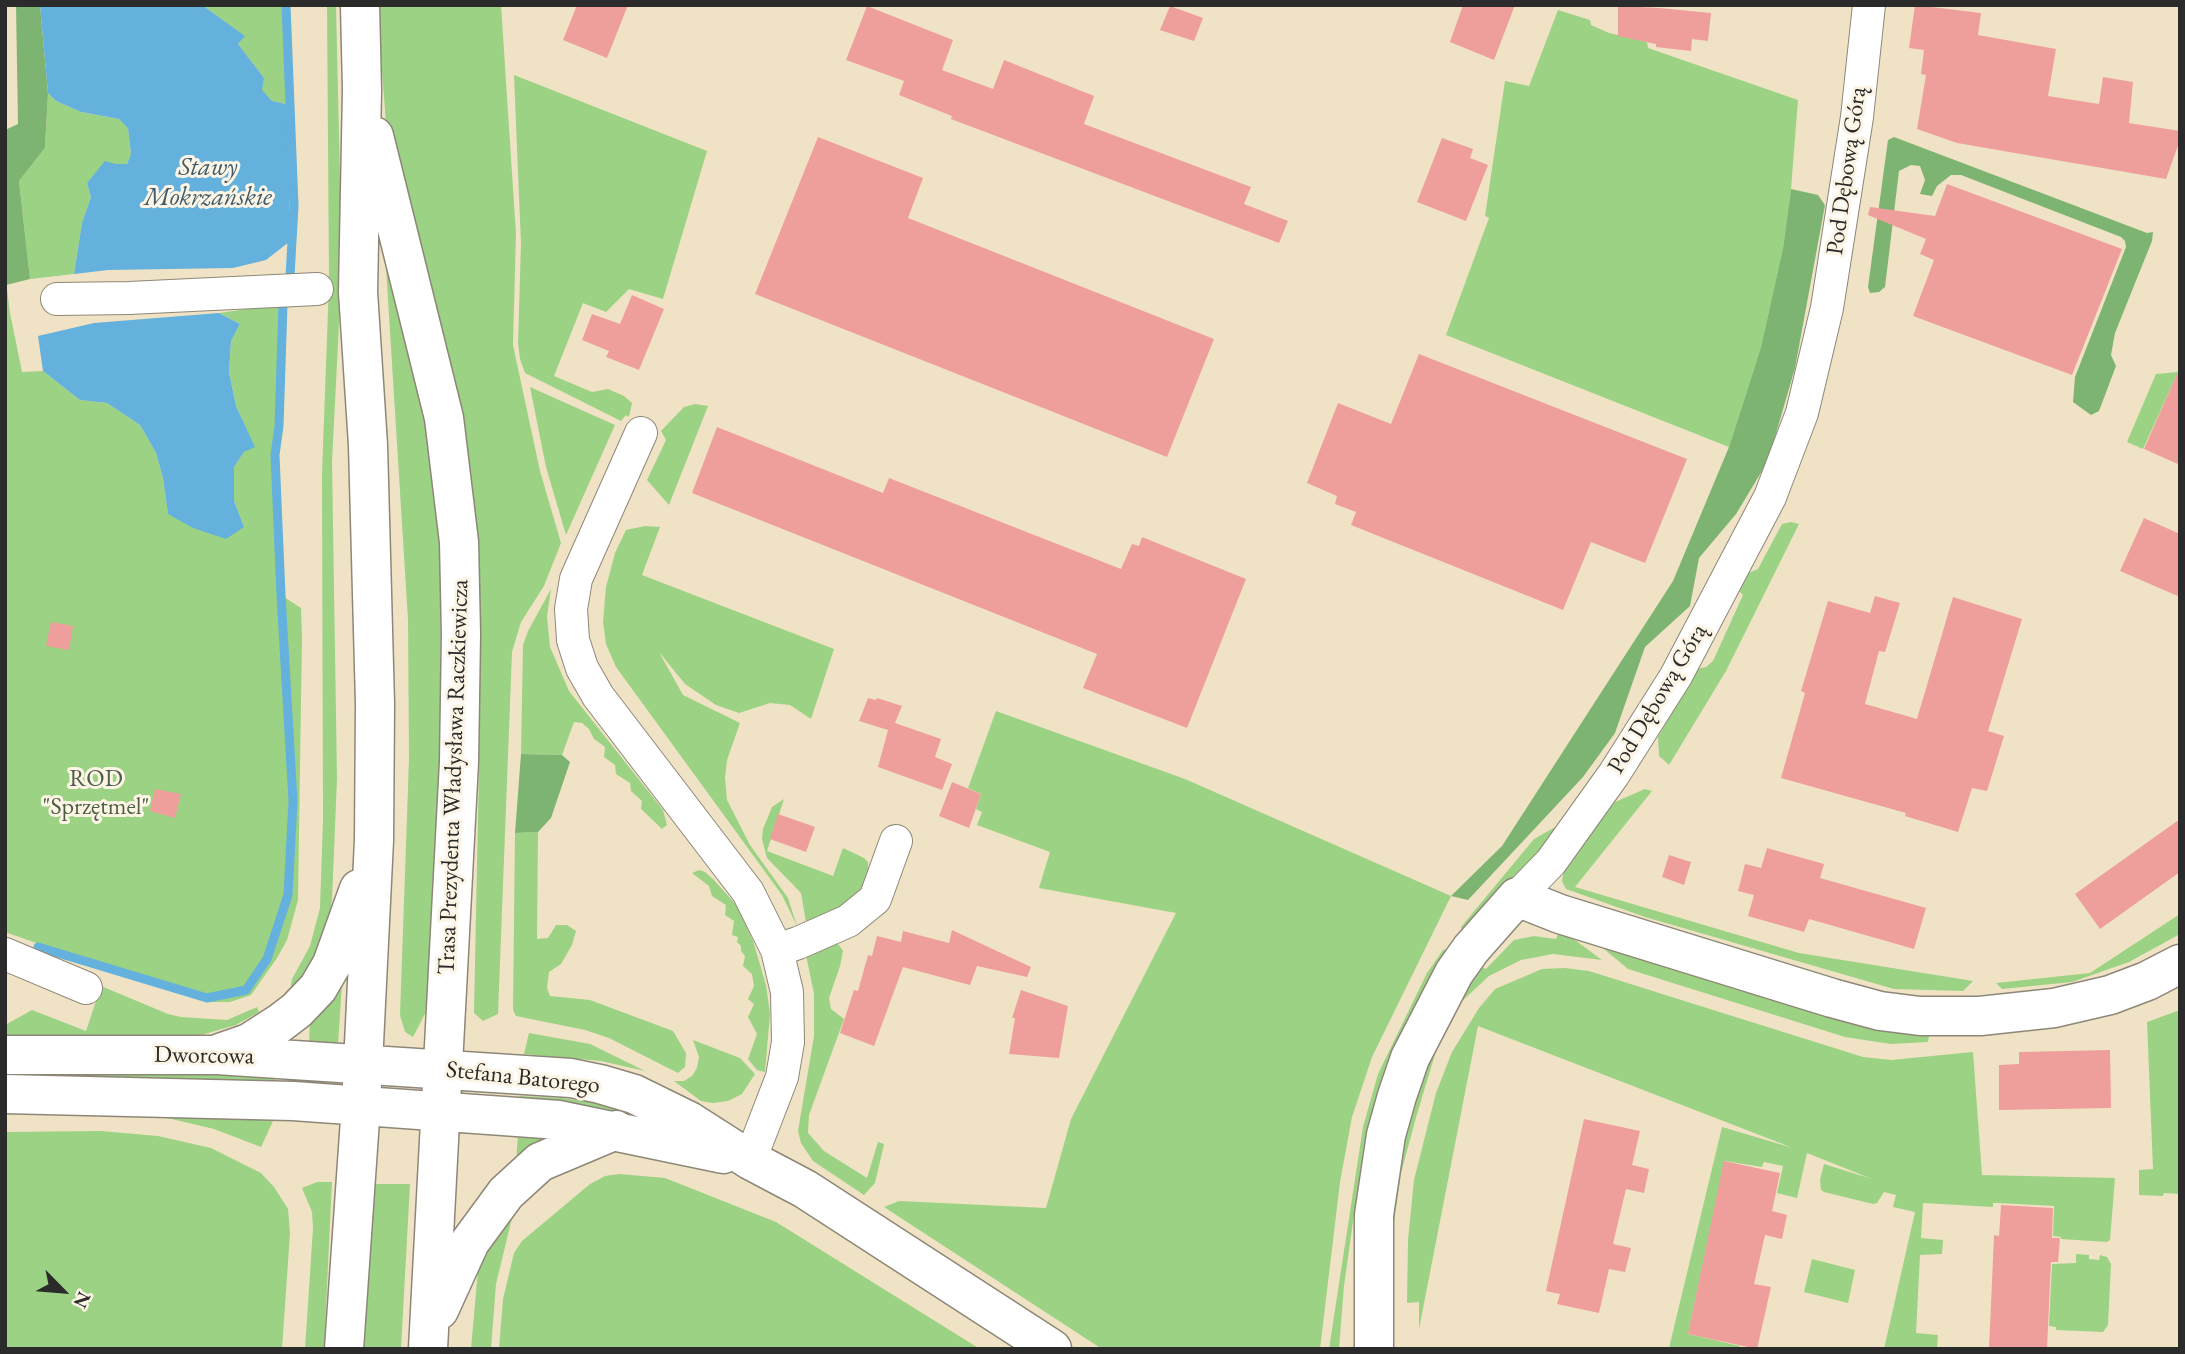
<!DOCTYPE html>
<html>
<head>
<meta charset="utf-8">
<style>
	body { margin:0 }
	#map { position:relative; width:2185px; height:1354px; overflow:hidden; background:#f0e3c5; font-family:"EB Garamond",serif }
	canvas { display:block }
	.frame { position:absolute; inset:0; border:7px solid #2b2b2b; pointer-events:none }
	.north { position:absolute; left:28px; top:1256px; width:70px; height:70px; -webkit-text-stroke:5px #fcf5e5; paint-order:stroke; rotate:115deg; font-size:19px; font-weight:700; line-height:28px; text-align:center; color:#2b2b2b }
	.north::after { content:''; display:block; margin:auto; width:24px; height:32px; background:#2b2b2b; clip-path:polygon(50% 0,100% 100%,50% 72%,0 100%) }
</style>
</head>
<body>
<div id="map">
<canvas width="2185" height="1354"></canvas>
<div class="frame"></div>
<div class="north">N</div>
</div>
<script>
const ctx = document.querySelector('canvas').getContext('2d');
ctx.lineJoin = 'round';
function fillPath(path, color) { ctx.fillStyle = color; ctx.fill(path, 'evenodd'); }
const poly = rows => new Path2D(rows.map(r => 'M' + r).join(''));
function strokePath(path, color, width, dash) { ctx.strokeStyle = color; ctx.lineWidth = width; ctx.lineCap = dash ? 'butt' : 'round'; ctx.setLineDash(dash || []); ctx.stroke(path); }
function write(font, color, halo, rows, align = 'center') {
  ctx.font = font + ' "EB Garamond",serif'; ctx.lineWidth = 6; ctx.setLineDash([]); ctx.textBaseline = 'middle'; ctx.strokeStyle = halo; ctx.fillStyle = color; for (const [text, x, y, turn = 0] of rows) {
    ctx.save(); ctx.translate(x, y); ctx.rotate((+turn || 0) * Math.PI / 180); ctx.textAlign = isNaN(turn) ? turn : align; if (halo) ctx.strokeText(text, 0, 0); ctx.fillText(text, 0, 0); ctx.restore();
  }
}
const green = poly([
	[202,5,284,5,288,14,291,105,272,101,261,90,264,78,238,44,244,36],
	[327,5,336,5,342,265,332,462,337,778,332,900,328,926,307,973,293,990,291,985,292,979,310,946,320,908,323,820,322,474,329,282],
	[377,5,501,5,516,234,513,345,540,471,561,543,544,586,521,622,512,652,498,1014,483,1021,474,1013,479,767,479,570,475,517,387,137],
	[1558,10,1590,20,1591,25,1609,33,1647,42,1648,48,1798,100,1791,189,1783,248,1761,347,1729,447,1446,335,1489,218,1485,216,1505,81,1529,86],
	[514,75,707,151,663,299,629,289,606,312,583,303,554,376,592,392,608,389,624,396,632,403,629,417,626,415,621,421,525,373,520,359,518,343,521,244],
	[48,93,56,101,81,112,119,119,128,127,131,154,127,164,116,164,95,174,87,183,91,197,82,223,74,274,30,279,19,181,45,148],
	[386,267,431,415,440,497,441,688,438,816,429,1006,413,1037,405,1032,400,1015,409,759,408,620],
	[5,273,10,313,22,372,43,371,80,400,107,403,140,425,156,453,163,478,168,514,244,527,234,501,234,467,244,452,254,446,236,406,229,372,231,341,240,324,219,313,283,304,279,426,275,455,281,595,301,608,302,637,298,900,287,940,277,958,251,995,230,1002,213,1002,182,994,5,932],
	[2178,372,2143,449,2127,442,2156,374],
	[530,387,615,425,566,535,546,467],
	[695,404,708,406,669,505,647,480,666,440,661,431,684,407],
	[1791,522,1799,524,1726,671,1669,765,1659,756,1658,737,1697,669,1706,667,1713,661,1743,595,1739,591,1746,574,1758,569,1782,524],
	[645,526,660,527,642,575,834,649,811,719,790,705,770,703,739,713,716,705,685,684,659,652,683,695,740,723,727,760,725,778,727,800,750,845,788,898,797,926,782,895,616,667,606,644,603,622,606,587,615,553,626,530],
	[551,589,547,616,550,647,569,691,663,810,667,825,662,829,641,809,642,801,631,791,630,783,616,774,615,765,604,757,605,747,594,739,589,729,582,723,574,722,562,755,521,754,523,645,528,631],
	[996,711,1185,779,1451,896,1372,1057,1352,1117,1340,1182,1320,1349,1102,1349,884,1207,899,1201,1046,1208,1071,1119,1176,913,1039,888,1050,852,977,825,982,812,976,809,981,794,968,788],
	[1645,789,1652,791,1575,887,1799,953,1973,981,1963,991,1894,989,1645,917,1566,889,1562,881,1564,867,1615,802],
	[784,799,767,851,833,876,843,848,864,858,868,862,869,886,863,899,807,928,801,893,767,858,762,839,763,829,772,807],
	[1557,826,1546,843,1463,933,1461,927,1534,839],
	[538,832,537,939,548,938,556,925,567,925,576,931,572,945,561,964,549,972,547,988,550,996,590,1000,673,1031,686,1053,685,1067,678,1073,609,1038,585,1030,516,1016,513,1010,515,833],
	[699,870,705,872,714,880,737,906,753,941,766,985,770,1014,765,1072,757,1070,748,1059,757,1034,748,1017,754,1004,748,999,754,986,752,974,743,966,745,956,741,951,741,946,737,942,738,937,732,935,734,921,725,915,726,905,712,896,709,886,692,873],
	[2180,914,2180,934,2129,962,2072,982,2002,989,1996,983,2090,973],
	[1560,929,1602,960,1553,954,1521,960,1489,976,1460,1003,1437,1048,1417,1114,1401,1173,1393,1230,1393,1183,1422,1070,1478,965,1486,969,1514,940,1534,936,1556,939],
	[1592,939,1925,1030,1929,1036,1928,1042,1891,1044,1845,1037,1628,969],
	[836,941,843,951,840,966,829,998,831,1009,844,1019,809,1115,808,1133,824,1151,867,1178,878,1142,884,1144,875,1183,864,1195,813,1161,801,1143,798,1131,814,1036,814,994,806,955],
	[1451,949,1379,1092,1363,1150,1344,1286,1339,1349,1329,1349,1363,1127,1378,1074,1427,973,1443,950],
	[1565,968,1589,971,1863,1057,1891,1060,1973,1052,1982,1175,2115,1178,2110,1240,2107,1242,2061,1239,2061,1237,2053,1236,2054,1206,1998,1203,1993,1203,1993,1207,1923,1203,1921,1238,1943,1240,1942,1254,1920,1255,1916,1333,1938,1335,1937,1349,1884,1349,1915,1212,1893,1207,1896,1195,1884,1192,1877,1203,1873,1204,1824,1192,1821,1190,1820,1180,1824,1164,1872,1179,1807,1153,1797,1198,1777,1193,1783,1166,1764,1162,1762,1167,1725,1161,1688,1334,1740,1346,1740,1349,1669,1348,1722,1127,1793,1148,1478,1026,1419,1329,1419,1302,1407,1303,1408,1240,1414,1180,1436,1093,1452,1052,1479,1008,1495,989,1542,969],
	[343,970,338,1044,309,1044,310,1016],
	[101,986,168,1014,181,1017,227,1020,257,1007,259,1012,236,1025,194,1037,99,1036,5,1043,5,1025,32,1010,86,1031],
	[2180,1010,2180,1194,2164,1193,2163,1196,2139,1195,2139,1170,2153,1169,2147,1022],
	[529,1033,590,1044,645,1071,601,1061,524,1054],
	[693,1040,740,1058,755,1074,742,1094,728,1101,713,1103,701,1101,674,1081,684,1081,692,1076,697,1068,699,1057],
	[5,1065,275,1074,275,1081,5,1076],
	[519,1096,562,1098,598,1103,622,1108,625,1112,625,1114,520,1104],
	[159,1116,258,1118,273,1121,261,1147,214,1129],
	[101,1131,158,1136,211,1148,261,1173,274,1187,288,1209,290,1233,282,1349,5,1349,5,1132],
	[518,1133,562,1135,516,1163],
	[619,1174,665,1178,776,1222,980,1349,499,1349,503,1299,514,1253,522,1241,590,1184,605,1176],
	[317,1182,332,1182,324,1349,305,1349,313,1228,312,1212,302,1188],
	[374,1184,410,1184,401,1349,364,1349],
	[513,1214,496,1284,491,1349,471,1349,478,1270,486,1246],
	[2076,1254,2089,1255,2089,1259,2099,1260,2100,1255,2103,1256,2107,1257,2111,1264,2108,1325,2103,1332,2056,1330,2056,1327,2049,1326,2052,1264,2076,1263],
	[1812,1259,1855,1270,1848,1303,1804,1292]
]);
const forest = poly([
	[16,5,40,5,48,93,45,148,19,181,30,279,6,285,5,130,18,124],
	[1894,137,2147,233,2153,232,2152,241,2115,333,2111,355,2116,366,2099,411,2091,415,2073,402,2075,377,2126,247,2125,241,2121,237,1961,175,1951,175,1937,186,1932,196,1920,194,1925,180,1920,166,1911,165,1899,171,1885,287,1879,292,1870,293,1868,287,1888,140],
	[1791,189,1818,195,1825,205,1795,368,1768,461,1736,514,1699,558,1690,606,1645,647,1615,733,1583,777,1468,900,1451,896,1502,846,1673,581,1729,447,1761,347,1783,248],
	[521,754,562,755,570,762,551,818,538,832,515,833]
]);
const water = poly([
	[40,5,202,5,245,36,238,44,264,78,262,90,272,101,291,105,289,242,266,260,233,268,108,270,74,274,82,223,91,197,87,183,105,161,116,164,127,164,131,154,128,128,119,119,81,112,56,101,48,93],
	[219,313,240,324,231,341,229,372,236,406,255,447,244,452,234,467,234,501,244,527,226,539,193,528,168,514,163,478,156,453,140,425,107,403,80,400,43,371,38,336,94,323]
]);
const stream = poly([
	[286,5,294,206,290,276],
	[38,947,207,998,246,990,267,959,288,895,293,801,281,595,275,455,279,426,283,304]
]);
const building = poly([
	[577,5,628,5,607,58,563,40],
	[1463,5,1515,5,1494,60,1450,42],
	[1915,5,1981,13,1978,35,2056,49,2048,96,2099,104,2103,77,2133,82,2129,123,2180,131,2180,140,2166,179,1957,143,1917,129,1926,75,1921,74,1924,50,1909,48],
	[867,6,953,40,942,70,993,89,1004,60,1094,96,1084,124,1251,187,1244,204,1288,221,1279,243,951,119,952,116,899,95,904,81,846,60],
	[1170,6,1203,18,1194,41,1160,30],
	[1618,6,1660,8,1711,13,1708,41,1692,39,1691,51,1656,47,1656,44,1618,36],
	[818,137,923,178,908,218,1214,339,1167,457,755,294],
	[1442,138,1473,149,1470,158,1488,165,1466,221,1417,202],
	[1947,184,2122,249,2072,375,1913,316,1934,260,1920,254,1926,239,1868,215,1870,207,1935,216],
	[632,295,664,309,639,370,606,357,609,351,582,340,592,314,620,324],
	[1419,354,1687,459,1645,563,1591,542,1563,610,1351,525,1356,512,1335,504,1337,496,1307,483,1338,403,1391,424],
	[2180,367,2180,465,2144,449],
	[717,427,883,493,889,478,1121,569,1132,544,1139,546,1142,537,1246,579,1187,728,1083,688,1097,654,692,493],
	[2144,518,2180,534,2180,597,2120,571],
	[1875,596,1900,603,1885,652,1879,651,1865,704,1917,719,1953,597,2022,619,1988,731,2004,736,1987,791,1972,788,1958,832,1905,816,1906,813,1781,778,1805,693,1801,691,1828,601,1870,613],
	[51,622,73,626,69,650,46,646],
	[868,698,876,700,877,698,902,706,895,723,941,739,935,757,952,764,942,790,878,767,888,730,859,721],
	[952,782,981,794,969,828,939,816],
	[155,789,181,794,175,818,150,811],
	[778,814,815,827,806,852,770,839],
	[2180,819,2180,872,2100,929,2075,894],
	[1767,848,1824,864,1820,878,1926,908,1914,949,1809,919,1804,932,1748,916,1754,895,1738,891,1745,864,1761,868],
	[1669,855,1691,862,1684,885,1662,877],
	[952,930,1031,967,1027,977,977,966,970,985,903,967,874,1046,840,1033,854,990,858,991,868,955,872,956,877,936,901,942,903,931,949,943],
	[1021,990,1068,1006,1059,1058,1009,1054,1015,1018,1012,1018],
	[2110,1050,2111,1108,1999,1110,1999,1065,2019,1064,2019,1052],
	[1584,1119,1640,1131,1632,1165,1649,1169,1644,1193,1626,1189,1613,1244,1631,1248,1625,1272,1609,1269,1599,1313,1557,1304,1560,1294,1546,1291],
	[1724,1161,1780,1173,1772,1211,1787,1215,1782,1239,1765,1235,1754,1284,1771,1287,1757,1349,1688,1334],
	[2001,1205,2053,1208,2052,1238,2060,1238,2058,1262,2051,1262,2047,1349,1989,1349,1994,1235,1999,1236]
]);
const street = poly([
	[57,299,129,298,317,289],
	[641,433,576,579,571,609,573,640,582,668,598,696,748,892,777,950,787,992,788,1042,782,1077,750,1160],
	[1517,897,1551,862,1614,774,1676,676,1770,497,1802,413,1827,308,1857,117,1869,5],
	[777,950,798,943,848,921,875,899,896,841],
	[5,954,86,988]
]);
const secondary = poly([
	[374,136,444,418,459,542,461,634,459,762,428,1349],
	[220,1053,249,1043,280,1023,297,1010,318,988,332,964,359,889],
	[5,1055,217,1055,571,1078,600,1084,634,1094,689,1121,750,1160,805,1189,1052,1349],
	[5,1094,293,1101,559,1120,723,1154],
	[439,1310,470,1242,506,1193,540,1162,616,1130],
	[344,1349,361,1105,374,840,375,704,368,445,358,292,362,90,360,5],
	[1374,1349,1374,1215,1386,1135,1397,1096,1410,1058,1454,973,1471,949,1517,897,1560,914,1832,998,1880,1011,1920,1016,1980,1016,2054,1008,2110,995,2147,981,2180,964]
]);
const streetNames = [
	["Pod Dębową Górą",1847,171,-82],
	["Pod Dębową Górą",1658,699,-59],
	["Trasa Prezydenta Władysława Raczkiewicza",454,777,-88],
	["Dworcowa",204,1056,1],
	["Stefana Batorego",523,1078,6]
];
const parkNames = [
	["ROD",96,779],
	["\"Sprzętmel\"",96,807]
];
const waterNames = [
	["Stawy",208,168],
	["Mokrzańskie",208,198]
];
fillPath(green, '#9cd284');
fillPath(forest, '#7db472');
fillPath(water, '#64b1dd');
strokePath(stream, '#64b1dd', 9);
fillPath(building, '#ef9f9b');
strokePath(street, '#8e8778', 34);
strokePath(secondary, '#8e8778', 41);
strokePath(street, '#fff', 32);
strokePath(secondary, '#fff', 38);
write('24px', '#2b2b2b', '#fcf5e5', streetNames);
write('24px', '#4d5d46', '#fcf5e5', parkNames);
write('italic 26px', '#3f5a69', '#fcf5e5', waterNames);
</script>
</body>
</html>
